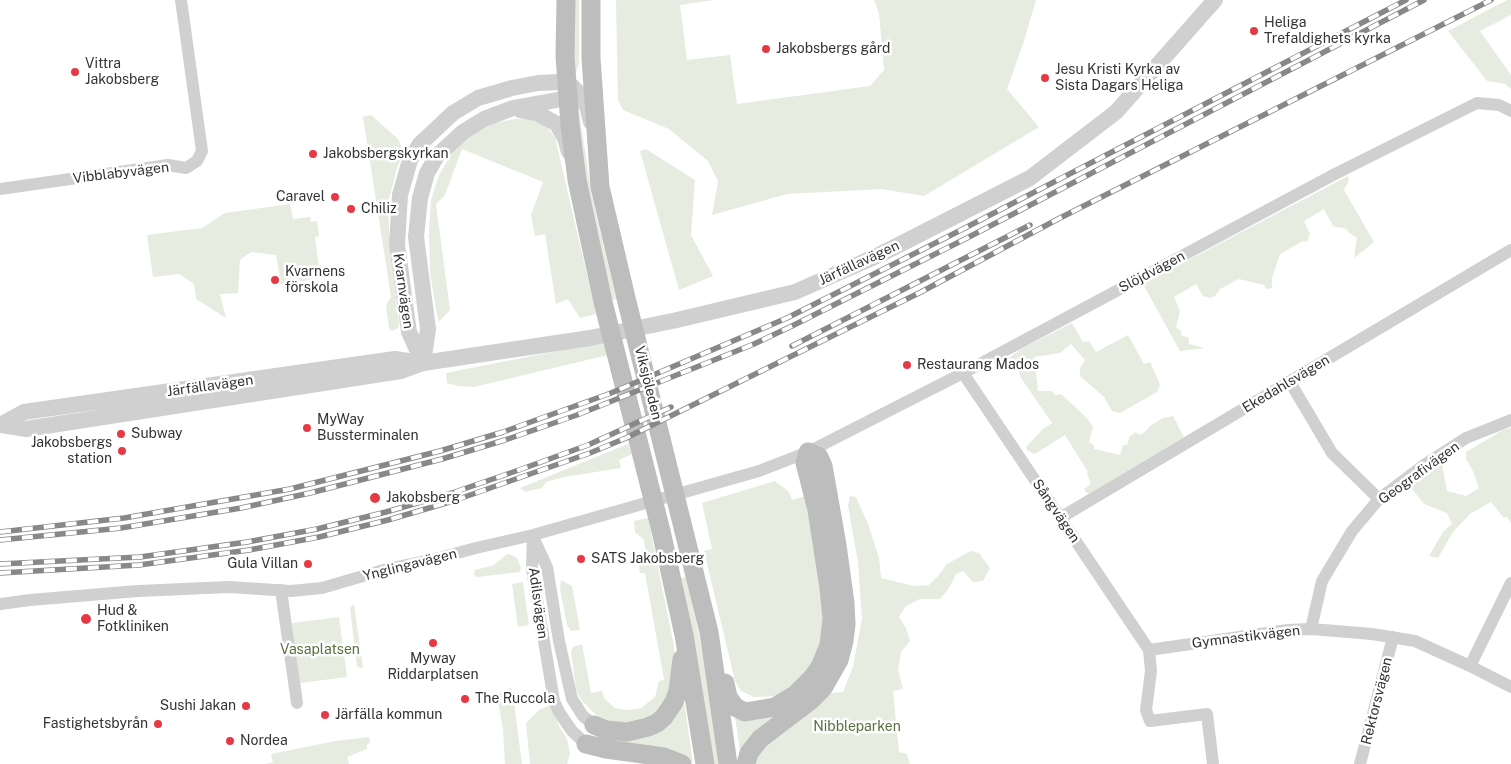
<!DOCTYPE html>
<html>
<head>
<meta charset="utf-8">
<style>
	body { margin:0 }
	canvas { display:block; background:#fff }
</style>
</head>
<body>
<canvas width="1511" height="764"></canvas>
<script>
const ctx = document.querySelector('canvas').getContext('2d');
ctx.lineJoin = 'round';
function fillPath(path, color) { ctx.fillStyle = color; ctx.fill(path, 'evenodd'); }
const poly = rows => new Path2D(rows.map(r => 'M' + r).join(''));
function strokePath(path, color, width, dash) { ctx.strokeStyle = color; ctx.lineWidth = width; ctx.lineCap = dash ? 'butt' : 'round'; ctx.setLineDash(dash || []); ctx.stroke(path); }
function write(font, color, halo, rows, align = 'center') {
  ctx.font = font + ' "Public Sans",sans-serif'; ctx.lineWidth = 5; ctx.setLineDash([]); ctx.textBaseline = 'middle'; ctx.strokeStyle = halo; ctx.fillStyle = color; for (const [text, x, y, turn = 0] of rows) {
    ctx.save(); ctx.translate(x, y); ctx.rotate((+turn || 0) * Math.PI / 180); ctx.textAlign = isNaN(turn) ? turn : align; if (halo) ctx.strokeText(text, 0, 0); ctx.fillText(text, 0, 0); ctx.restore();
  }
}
const green = poly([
	[571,0,579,0,579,63,574,78],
	[616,0,714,0,680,5,687,60,730,55,737,104,870,86,884,70,879,13,874,0,1036,0,1024,41,1007,89,1039,127,924,196,881,189,787,194,712,215,718,181,708,161,669,129,623,110,618,100],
	[1507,0,1511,0,1511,15,1480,31,1511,75,1511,89,1505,84,1487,81,1448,31],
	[576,104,578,106,580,117,592,197,616,299,611,301,589,205],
	[371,115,398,139,402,148,402,156,397,168,388,203,390,250,399,324,398,328,392,331,389,328,386,305,391,297,363,117],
	[515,119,532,119,546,126,555,137,596,314,580,318,568,299,556,304,545,234,535,236,531,215,543,182,462,149,445,195,436,204,450,310,439,322,437,315,430,273,429,230,431,200,439,175,453,151,473,134,495,123],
	[646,149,695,180,691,235,713,276,679,290,640,151],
	[1348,176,1349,181,1344,190,1374,242,1354,258,1357,238,1348,232,1347,229,1333,226,1324,209,1304,221,1310,234,1307,242,1303,241,1280,254,1272,278,1272,288,1266,289,1264,285,1239,279,1220,289,1215,296,1210,298,1203,296,1196,284,1174,297,1180,311,1176,327,1181,331,1181,335,1189,338,1189,344,1205,348,1180,351,1143,284],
	[290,204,293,219,310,217,311,222,317,221,319,236,315,237,319,268,316,269,317,279,281,284,276,255,251,252,240,260,238,293,220,294,226,318,196,299,194,284,179,274,153,277,147,235,202,228,225,213],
	[1072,323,1083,342,1089,341,1096,352,1128,335,1144,364,1150,362,1160,384,1157,392,1120,413,1112,411,1104,397,1080,376,1080,368,1085,360,1071,344,1060,353,1034,357,1038,391,1052,391,1055,395,1061,394,1087,418,1093,427,1089,442,1094,445,1094,449,1120,455,1123,445,1127,445,1130,436,1136,432,1139,435,1145,432,1150,426,1163,418,1173,416,1184,437,1090,493,1087,493,1084,489,1091,484,1087,474,1088,472,1065,435,1035,454,1028,451,1026,447,1043,429,1052,423,1021,378,1015,360,1005,361,1021,349],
	[603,342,608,355,474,387,458,386,447,383,446,373],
	[1511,428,1511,523,1507,517,1503,517,1491,502,1470,514,1453,532,1438,558,1429,556,1443,532,1452,524,1447,513,1424,504,1409,485,1424,471,1442,464,1447,491,1466,496,1479,488,1473,471,1466,459,1466,452,1503,430],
	[628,444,632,454,619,460,621,468,564,477,546,482,542,488,525,492,520,488],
	[775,481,789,492,792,500,808,495,826,636,814,666,780,696,754,697,741,691,735,681,704,551,712,549,702,503],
	[850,496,856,497,868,524,879,558,881,578,914,586,929,585,938,576,947,564,971,551,979,553,990,568,983,581,973,582,963,571,956,574,949,588,940,599,920,599,906,606,899,617,906,628,910,641,901,652,898,670,903,689,893,691,899,752,907,754,910,764,753,764,760,750,774,736,832,693,843,692,853,667,862,618,858,562,848,506],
	[648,518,674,646,675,657,671,693,655,713,649,717,622,724,604,720,594,713,581,700,576,689,571,652,573,647,582,644,591,693,602,691,604,698,615,708,627,710,641,708,655,697,659,681,664,680,645,573,640,573,639,567,647,559,644,540,635,532,634,521],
	[507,554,512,555,517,558,521,568,520,572,478,577,474,576,475,570,494,565],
	[687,577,704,659,721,764,714,764,680,578],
	[561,580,572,586,580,630,571,631,567,625,560,589],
	[523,582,529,625,518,627,512,584],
	[354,604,363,668,357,667,350,608],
	[339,617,347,677,300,683,292,623],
	[831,668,749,739,740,751,735,717],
	[511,688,514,703,522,764,505,764,503,730,498,701,501,691],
	[684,701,693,763,686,759,610,742,641,738],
	[550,705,560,728,567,739,570,753,567,764,530,764,526,723,539,710],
	[369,737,370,743,367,744,367,749,347,757,349,764,266,764,273,762,271,754,335,741]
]);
const minor = poly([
	[0,189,168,165,186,168,197,161,202,151,181,0],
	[963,373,1149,650,1151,671,1146,710,1150,721,1207,714,1213,764],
	[1290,382,1332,453,1379,499],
	[1060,518,1511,250],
	[533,535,532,569,554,701,559,712,572,731,586,744],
	[534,539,547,567,559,641,572,699,583,716,594,725],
	[281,590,297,703],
	[0,604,30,600,138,591,229,587,291,591,322,588,387,569,435,559,476,548,533,535,759,471,808,452,963,373,1335,174,1477,103,1499,105,1511,111],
	[1311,629,1322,581,1352,531,1379,499,1424,465,1466,438,1511,420],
	[1149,650,1288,630,1311,629,1372,634,1415,641,1470,666,1511,687],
	[1470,666,1511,583],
	[1360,764,1393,637]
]);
const tertiary = poly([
	[520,110,537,113,557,124,565,138,569,152],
	[423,363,409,332,397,244,400,195,410,160,420,144,453,113,478,98,512,88,538,83,560,82,573,87,587,106,591,122],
	[423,363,428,329,416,237,420,198,427,173,437,156,463,132,484,119,513,108,568,98,577,91],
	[0,425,26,429,401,371,423,363,590,338,677,320,795,292,879,255,1030,178,1116,112,1215,0],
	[0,425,24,412,395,359,421,363]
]);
const secondary = poly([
	[566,0,565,56,570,125,577,180,603,302,661,531,684,635,705,764],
	[591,0,591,58,600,187,626,298,709,632,728,764],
	[725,683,728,697,735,707,745,712,775,707,795,695,812,678,820,667,829,645,832,619,829,588,817,510,805,463,808,452,819,457,823,466,837,545,845,603,846,624,844,641,839,660,823,688,810,701,760,739,749,753,746,764],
	[594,725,606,730,627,732,648,727,657,723,664,717,674,702,678,691,682,659],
	[586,744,606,749,664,757,682,764]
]);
const rail = poly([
	[792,346,1030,225],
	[0,532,124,518,290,489,440,451,503,432,611,393,787,318,963,229,1406,0],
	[0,540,121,528,241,508,310,493,442,459,505,440,577,415,754,344,792,326,967,238,1424,0],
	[0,564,140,557,247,542,317,529,386,512,452,493,519,470,588,445,671,407],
	[0,573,139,565,249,550,319,537,388,520,453,501,590,453,626,438,921,292,1058,219,1491,0]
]);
const markers = [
	[1254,31,5,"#e63946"],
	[766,49,5,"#e63946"],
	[75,72,5,"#e63946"],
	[1045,78,5,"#e63946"],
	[313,154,5,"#e63946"],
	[335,197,5,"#e63946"],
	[351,209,5,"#e63946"],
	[275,280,5,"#e63946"],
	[907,365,5,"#e63946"],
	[307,428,5,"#e63946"],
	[121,434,5,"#e63946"],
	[122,451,5,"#e63946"],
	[375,498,6,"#e63946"],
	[581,559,5,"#e63946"],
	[308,564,5,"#e63946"],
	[86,619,6,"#e63946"],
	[433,643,5,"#e63946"],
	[465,699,5,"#e63946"],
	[246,706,5,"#e63946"],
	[325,715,5,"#e63946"],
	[158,724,5,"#e63946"],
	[230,741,5,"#e63946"]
];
const poiNames = [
	["Heliga",1264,23],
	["Trefaldighets kyrka",1264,39],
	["Jakobsbergs gård",776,49],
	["Vittra",85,64],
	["Jakobsberg",85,80],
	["Jesu Kristi Kyrka av",1055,70],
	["Sista Dagars Heliga",1055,86],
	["Jakobsbergskyrkan",323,154],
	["Caravel",325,197,"right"],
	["Chiliz",361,209],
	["Kvarnens",285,272],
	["förskola",285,288],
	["Restaurang Mados",917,365],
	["MyWay",317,420],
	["Bussterminalen",317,436],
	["Subway",131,434],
	["Jakobsbergs",112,443,"right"],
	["station",112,459,"right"],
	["Jakobsberg",386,498],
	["SATS Jakobsberg",591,559],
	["Gula Villan",298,564,"right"],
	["Hud &",97,611],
	["Fotkliniken",97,627],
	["Myway",433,659,"center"],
	["Riddarplatsen",433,675,"center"],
	["The Ruccola",475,699],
	["Sushi Jakan",236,706,"right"],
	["Järfälla kommun",335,715],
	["Fastighetsbyrån",148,724,"right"],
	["Nordea",240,741]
];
const streetNames = [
	["Vibblabyvägen",121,173,-7],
	["Järfällavägen",859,263,-25],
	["Slöjdvägen",1152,272,-28],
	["Kvarnvägen",403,291,82],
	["Viksjöleden",648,383,76],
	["Ekedahlsvägen",1286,384,-31],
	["Järfällavägen",210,386,-8],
	["Geografivägen",1419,473,-36],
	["Sångvägen",1056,511,56],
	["Ynglingavägen",410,565,-14],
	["Adilsvägen",538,603,82],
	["Gymnastikvägen",1246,637,-7],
	["Rektorsvägen",1377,701,-76]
];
const parkNames = [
	["Vasaplatsen",320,650],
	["Nibbleparken",857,727]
];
fillPath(green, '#e6ecdf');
strokePath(minor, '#d0d0d0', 12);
strokePath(tertiary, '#d0d0d0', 16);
strokePath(secondary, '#bdbdbd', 19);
strokePath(rail, '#888', 5.5);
strokePath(rail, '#fff', 4, [11]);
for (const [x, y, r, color] of markers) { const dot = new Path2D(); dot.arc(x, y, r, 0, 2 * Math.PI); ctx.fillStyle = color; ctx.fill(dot); strokePath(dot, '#fff', 2); }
write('14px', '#333', '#fff', poiNames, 'left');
write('14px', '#333', '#fff', streetNames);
write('14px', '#56703f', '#fff', parkNames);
</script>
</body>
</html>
